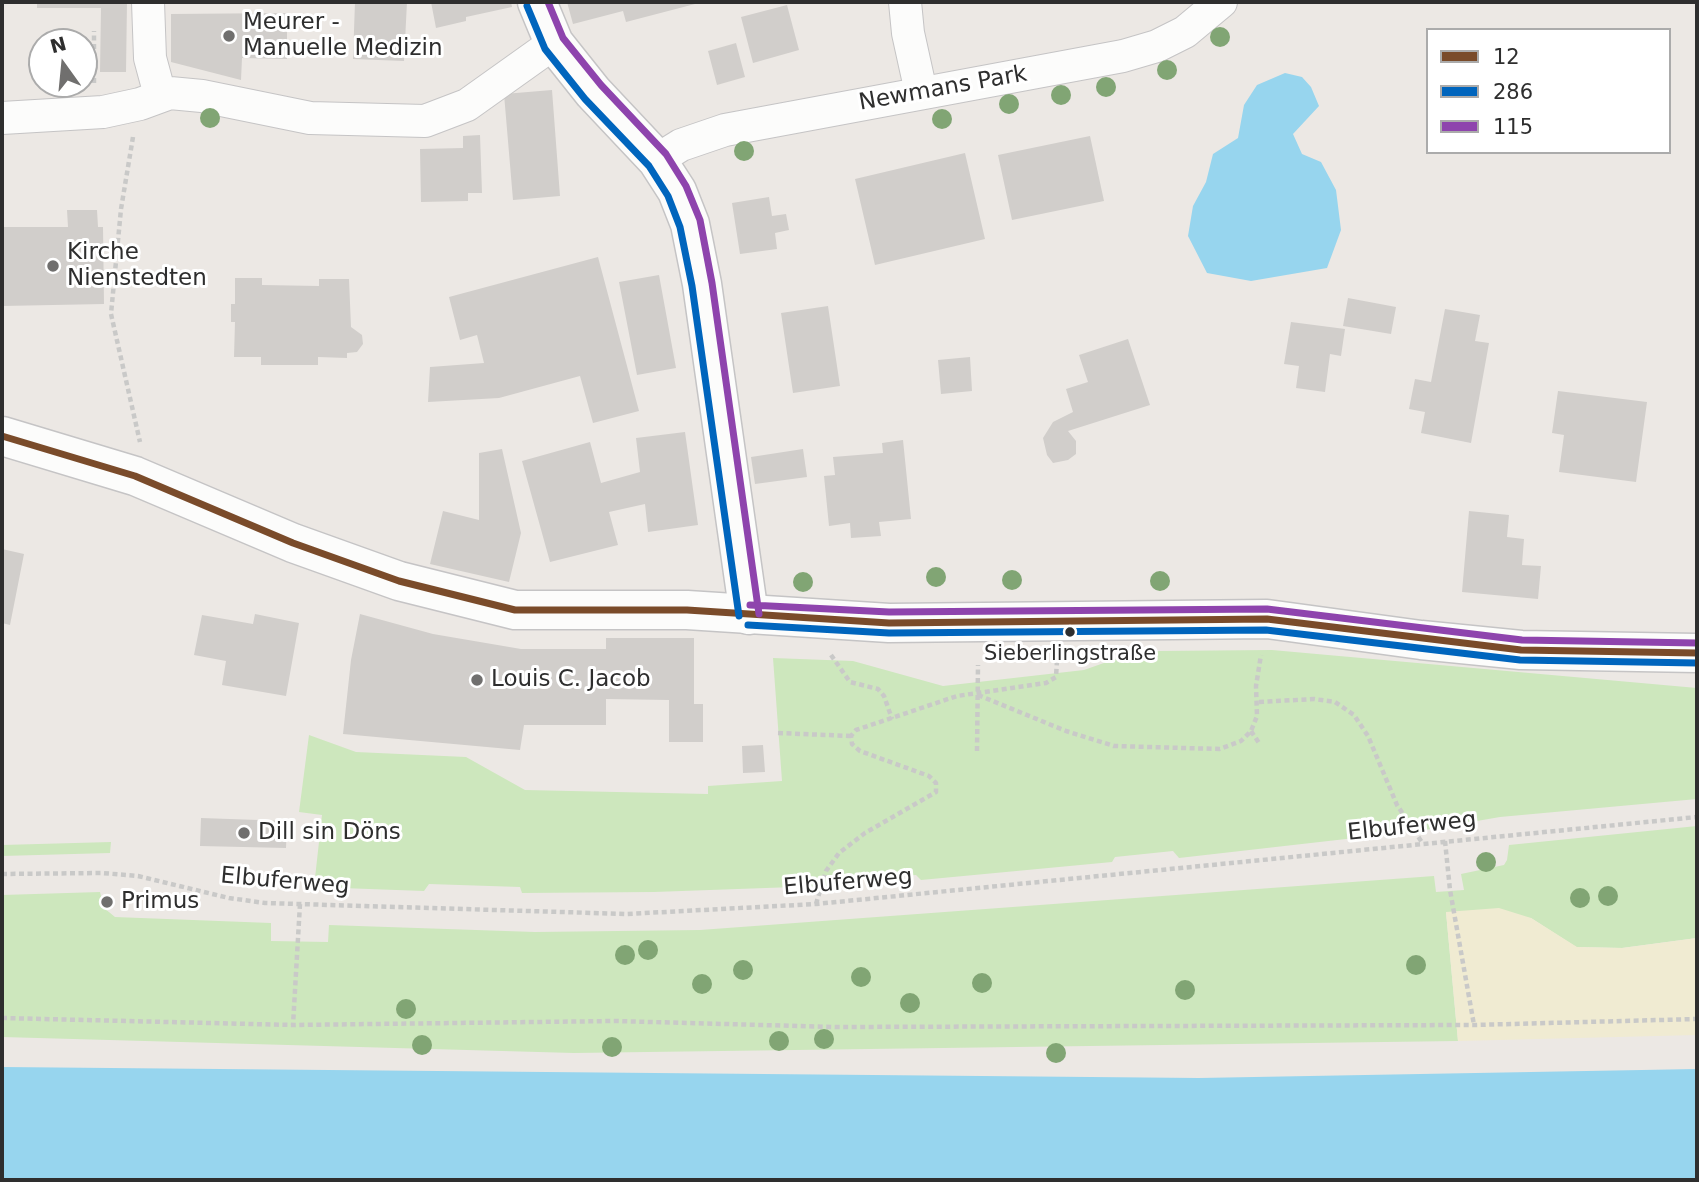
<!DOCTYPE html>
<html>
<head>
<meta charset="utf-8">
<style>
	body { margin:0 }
	#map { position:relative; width:1699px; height:1182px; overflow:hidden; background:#ece8e4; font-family:"DejaVu Sans",sans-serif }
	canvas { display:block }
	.frame { position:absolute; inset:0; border:4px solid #2e2e2e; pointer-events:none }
	.legend { position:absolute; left:1426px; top:28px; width:245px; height:126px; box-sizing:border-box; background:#fff; border:2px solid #ababab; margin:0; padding:9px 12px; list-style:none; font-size:21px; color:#2e2e2e }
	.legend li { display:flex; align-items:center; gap:14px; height:35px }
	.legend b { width:35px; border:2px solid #ababab }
	.north { position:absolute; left:28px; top:28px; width:70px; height:70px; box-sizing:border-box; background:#fff; border:2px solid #ababab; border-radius:50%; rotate:345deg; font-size:19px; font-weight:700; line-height:28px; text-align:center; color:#2e2e2e }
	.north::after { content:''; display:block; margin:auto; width:24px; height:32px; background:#706f6e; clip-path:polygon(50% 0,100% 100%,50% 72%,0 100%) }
</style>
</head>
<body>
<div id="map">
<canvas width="1699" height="1182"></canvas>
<div class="frame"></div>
<ul class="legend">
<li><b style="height:9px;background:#7a4b2a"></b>12</li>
<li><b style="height:9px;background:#0065bd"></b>286</li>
<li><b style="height:9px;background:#8e44ad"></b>115</li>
</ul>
<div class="north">N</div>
</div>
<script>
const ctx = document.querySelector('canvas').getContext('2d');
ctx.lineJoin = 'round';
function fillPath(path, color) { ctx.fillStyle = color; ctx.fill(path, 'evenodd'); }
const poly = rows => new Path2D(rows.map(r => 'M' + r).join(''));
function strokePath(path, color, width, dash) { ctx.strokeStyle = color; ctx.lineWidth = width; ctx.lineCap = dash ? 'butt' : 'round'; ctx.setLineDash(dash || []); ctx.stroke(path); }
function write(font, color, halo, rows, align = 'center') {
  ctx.font = font + ' "DejaVu Sans",sans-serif'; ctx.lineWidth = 6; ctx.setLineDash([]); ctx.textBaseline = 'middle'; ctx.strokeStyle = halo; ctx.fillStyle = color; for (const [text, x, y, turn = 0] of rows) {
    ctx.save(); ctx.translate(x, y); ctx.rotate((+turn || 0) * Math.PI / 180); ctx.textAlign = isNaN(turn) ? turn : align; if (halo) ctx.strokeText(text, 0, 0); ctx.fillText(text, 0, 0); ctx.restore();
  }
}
const green = poly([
	[1272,650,1697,688,1697,799,1500,817,1425,830,1179,858,1173,851,1115,857,1112,862,921,880,916,875,855,879,850,885,654,892,522,893,520,887,429,884,424,891,314,887,322,815,299,812,309,735,356,752,466,757,525,790,708,794,708,786,782,781,773,658,853,661,943,686,1084,670,1118,658,1159,651],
	[1697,826,1697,938,1622,948,1576,947,1531,918,1446,912,1458,1041,574,1053,2,1037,2,895,100,892,104,908,115,917,271,923,271,941,328,942,329,925,535,932,700,930,1434,876,1436,892,1464,890,1461,874,1504,865,1507,860,1509,845],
	[111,842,110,853,2,856,2,845]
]);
const sand = poly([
	[1499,908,1531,918,1577,947,1622,948,1697,938,1697,1035,1458,1041,1446,912]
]);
const water = poly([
	[1285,73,1302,77,1311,87,1319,106,1293,134,1302,154,1321,162,1336,190,1341,230,1327,268,1251,281,1207,273,1188,236,1193,206,1206,182,1213,154,1238,138,1244,105,1257,85],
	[2,1067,1199,1078,1697,1069,1697,1180,2,1180]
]);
const building = poly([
	[37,2,127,2,126,72,100,72,101,8,37,8],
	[355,2,407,2,404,61,353,59],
	[431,2,511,2,512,7,466,17,466,21,436,28],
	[567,2,694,2,695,4,626,22,623,11,573,24],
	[787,5,799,50,753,63,741,17],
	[287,13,287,59,242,58,241,80,171,62,171,14],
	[736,43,745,77,717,85,708,51],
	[552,90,560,196,513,200,504,94],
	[480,135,482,193,468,193,468,201,421,202,420,149,463,148,463,136],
	[1090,136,1104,201,1012,220,998,155],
	[965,153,985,239,875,265,855,179],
	[769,197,772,216,786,214,789,230,775,233,777,249,740,254,732,203],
	[67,210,97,210,98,227,103,227,104,304,2,306,2,227,68,227],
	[598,257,639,411,593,423,580,376,499,398,428,402,430,367,484,363,477,335,460,340,449,297],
	[659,275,676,368,637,375,619,282],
	[235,278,262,278,262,285,319,286,319,279,349,279,351,327,362,335,363,344,357,352,347,353,347,358,318,357,318,365,261,365,261,357,234,357,235,322,231,322,231,304,235,304],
	[1348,298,1396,307,1391,334,1343,326],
	[828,306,840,386,793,393,781,313],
	[1445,309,1480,315,1475,341,1489,343,1471,443,1421,433,1425,412,1409,409,1415,379,1431,382],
	[1291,322,1345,329,1341,356,1330,354,1325,392,1296,388,1299,366,1284,364],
	[1128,339,1150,405,1068,431,1076,441,1076,454,1068,460,1053,463,1047,455,1043,438,1053,422,1073,412,1066,389,1088,382,1079,355],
	[970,357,972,391,941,394,938,360],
	[1558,391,1647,402,1636,482,1559,472,1564,435,1552,433],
	[685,432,698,525,648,532,645,504,609,512,618,545,550,562,522,461,590,442,601,483,640,472,636,438],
	[903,440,911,519,879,522,881,536,851,538,850,523,829,526,824,476,835,475,833,457,883,453,882,443],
	[502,449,521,533,509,582,430,564,443,511,479,520,479,453],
	[803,449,807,477,755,484,751,457],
	[1469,511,1509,515,1507,537,1524,539,1522,565,1541,566,1538,599,1462,592],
	[2,549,24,554,10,625,2,623],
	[255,614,299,623,286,696,222,685,226,661,194,655,202,615,253,624],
	[360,614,433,634,521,649,606,649,606,638,694,638,694,704,703,704,703,742,669,742,669,700,606,699,606,725,524,725,520,750,343,734,351,660],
	[763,745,765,772,743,773,742,746],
	[201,818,287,821,286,848,200,846]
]);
const path = poly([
	[94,83,94,31],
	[133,137,121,209,111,314,140,442],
	[831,655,850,682,878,689,884,696,892,719],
	[978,695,1066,731,1114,746,1220,749,1241,741,1251,731,1257,716,1256,686,1261,655],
	[1259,702,1314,699,1335,702,1354,715,1368,736,1397,805,1423,844],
	[1251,731,1259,743],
	[778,733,851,736],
	[977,751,978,665],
	[1445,841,1450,890,1474,1025],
	[2,874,102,873,138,876,229,898,265,903,627,914,816,904,1697,817],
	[300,904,293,1025,615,1021,835,1027,1474,1025,1697,1019],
	[816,904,826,871,839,853,865,833,936,792,936,783,929,776,860,751,852,744,851,736,856,730,957,696,1046,683,1056,677,1057,661],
	[2,1018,293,1025]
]);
const minor = poly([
	[148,2,150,58,160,95],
	[905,2,908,33,921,92],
	[2,118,103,112,140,104,170,93,202,96,310,118,425,121,467,105,554,43],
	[657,160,681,145,725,130,1123,56,1157,46,1185,32,1221,2]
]);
const tertiary = poly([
	[537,2,554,43,593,92,657,160,677,191,690,224,702,284,749,615]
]);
const secondary = poly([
	[2,436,135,476,293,543,399,581,515,610,687,610,889,623,1267,619,1421,640,1521,650,1697,653]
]);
const bus1 = poly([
	[2,436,135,476,293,543,399,581,515,610,687,610,889,623,1267,619,1521,650,1697,653]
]);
const bus2 = poly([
	[527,6,545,49,585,99,649,166,668,196,680,227,692,286,739,616],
	[748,625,889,633,1266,630,1520,660,1697,663]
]);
const bus3 = poly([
	[548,2,563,38,601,85,666,154,686,186,700,220,712,283,759,614],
	[750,605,889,612,1267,609,1522,640,1697,643]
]);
const trees = [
	[1220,37],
	[1167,70],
	[1106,87],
	[1061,95],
	[1009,104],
	[210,118],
	[942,119],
	[744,151],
	[936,577],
	[1012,580],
	[1160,581],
	[803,582],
	[1486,862],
	[1608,896],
	[1580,898],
	[648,950],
	[625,955],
	[1416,965],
	[743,970],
	[861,977],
	[982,983],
	[702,984],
	[1185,990],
	[910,1003],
	[406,1009],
	[824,1039],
	[779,1041],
	[422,1045],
	[612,1047],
	[1056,1053]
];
const markers = [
	[229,36,7,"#706f6e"],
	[53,266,7,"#706f6e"],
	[1070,632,6,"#2e2e2e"],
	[477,680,7,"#706f6e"],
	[244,833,7,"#706f6e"],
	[107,902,7,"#706f6e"]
];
const busNames = [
	["Sieberlingstraße",1070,655]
];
const poiNames = [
	["Meurer -",243,23],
	["Manuelle Medizin",243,49],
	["Kirche",67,253],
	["Nienstedten",67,279],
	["Louis C. Jacob",491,680],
	["Dill sin Döns",258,833],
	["Primus",121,902]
];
const streetNames = [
	["Newmans Park",943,89,-10],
	["Elbuferweg",1412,827,-6],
	["Elbuferweg",285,882,5],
	["Elbuferweg",848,883,-5]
];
fillPath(green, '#cde7bd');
fillPath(sand, '#f0ebd2');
fillPath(water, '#97d5ee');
fillPath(building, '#d1cecb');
strokePath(minor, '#c5c4c5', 34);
strokePath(tertiary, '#c5c4c5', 41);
strokePath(secondary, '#c5c4c5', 41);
strokePath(path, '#c9c9c8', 4.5, [5, 3.5]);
strokePath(minor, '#fcfcfb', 32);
strokePath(tertiary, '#fcfcfb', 38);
strokePath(secondary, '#fcfcfb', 38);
strokePath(bus1, '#7a4b2a', 7);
strokePath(bus2, '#0065bd', 7);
strokePath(bus3, '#8e44ad', 7);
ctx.fillStyle = '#81a574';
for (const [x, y] of trees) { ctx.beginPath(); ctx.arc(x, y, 10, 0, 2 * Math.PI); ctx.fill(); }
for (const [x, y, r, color] of markers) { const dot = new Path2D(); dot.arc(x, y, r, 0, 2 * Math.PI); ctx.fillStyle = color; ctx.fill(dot); strokePath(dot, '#fff', 2.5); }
write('21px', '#2e2e2e', '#fff', busNames);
write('23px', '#2e2e2e', '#fff', poiNames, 'left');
write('23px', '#2e2e2e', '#fff', streetNames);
</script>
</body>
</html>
